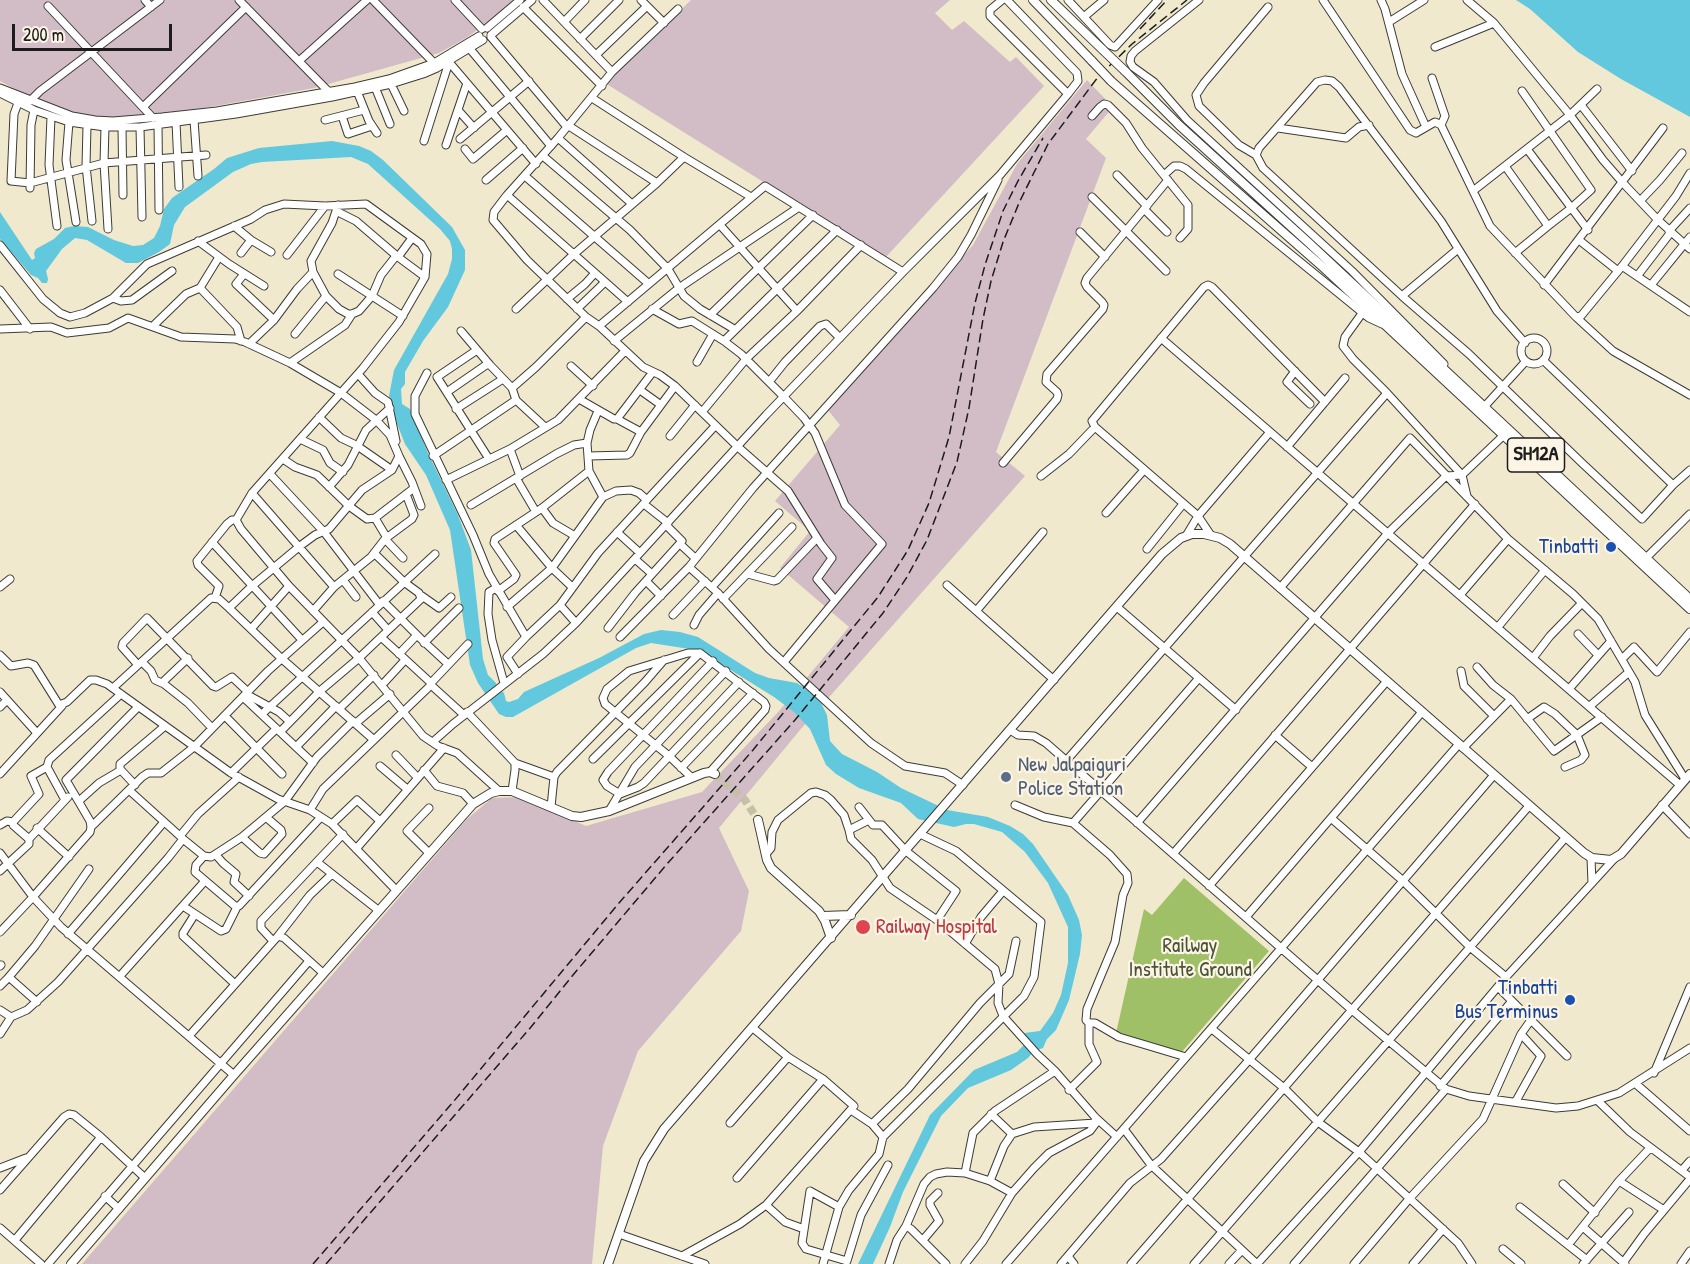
<!DOCTYPE html>
<html>
<head>
<meta charset="utf-8">
<style>
	body { margin:0 }
	#map { position:relative; width:1690px; height:1264px; overflow:hidden; background:#f0e9cd; font-family:"Patrick Hand",sans-serif }
	canvas { display:block }
	.scale { position:absolute; left:12px; top:24px; width:160px; height:27px; box-sizing:border-box; border:3px solid #1c1c1c; border-top:0; padding-left:8px; font-size:18px; line-height:21px; white-space:nowrap; color:#1c1c1c; -webkit-text-stroke:4px #fcf5e5; paint-order:stroke }
</style>
</head>
<body>
<div id="map">
<canvas width="1690" height="1264"></canvas>
<div class="scale">200 m</div>
</div>
<script>
const ctx = document.querySelector('canvas').getContext('2d');
ctx.lineJoin = 'round';
function fillPath(path, color) { ctx.fillStyle = color; ctx.fill(path, 'evenodd'); }
const poly = rows => new Path2D(rows.map(r => 'M' + r).join(''));
function strokePath(path, color, width, dash) { ctx.strokeStyle = color; ctx.lineWidth = width; ctx.lineCap = dash ? 'butt' : 'round'; ctx.setLineDash(dash || []); ctx.stroke(path); }
function write(font, color, halo, rows, align = 'center') {
  ctx.font = font + ' "Patrick Hand",sans-serif'; ctx.lineWidth = 4.5; ctx.setLineDash([]); ctx.textBaseline = 'middle'; ctx.strokeStyle = halo; ctx.fillStyle = color; for (const [text, x, y, turn = 0] of rows) {
    ctx.save(); ctx.translate(x, y); ctx.rotate((+turn || 0) * Math.PI / 180); ctx.textAlign = isNaN(turn) ? turn : align; if (halo) ctx.strokeText(text, 0, 0); ctx.fillText(text, 0, 0); ctx.restore();
  }
}
const industrial = poly([
	[0,0,514,0,501,13,466,38,439,53,314,88,166,115,122,118,94,117,70,112,27,96,0,81],
	[691,0,950,0,935,13,952,30,964,21,1010,62,1016,57,1044,86,885,258,605,83],
	[1087,80,1113,107,1086,139,1106,158,996,452,1025,476,800,730,719,828,749,891,741,931,638,1051,603,1146,592,1264,82,1264,467,819,492,798,519,797,586,826,702,792,780,710,849,627,780,568,810,531,775,501,840,425,827,409,973,245,1017,164]
]);
const green = poly([
	[1184,878,1269,951,1181,1053,1116,1033,1144,909,1152,915]
]);
const water = poly([
	[1516,0,1690,0,1690,117,1621,79,1578,52,1530,9],
	[332,141,359,146,371,151,383,160,452,227,465,250,465,270,448,307,423,341,405,372,405,384,401,389,402,404,410,409,428,453,458,515,471,550,483,659,488,675,496,683,497,687,504,693,506,701,509,702,518,699,524,692,599,658,644,634,661,630,680,632,698,637,755,673,769,678,797,683,819,699,827,715,830,741,842,754,877,772,901,788,947,810,988,817,1010,826,1023,834,1033,844,1068,895,1079,920,1082,935,1080,954,1069,1000,1056,1030,1047,1039,1043,1048,1034,1051,1028,1058,1011,1070,968,1088,941,1116,903,1192,890,1227,873,1264,858,1264,930,1115,974,1070,1017,1052,1024,1045,1022,1035,1024,1033,1040,1031,1053,1013,1061,995,1068,963,1068,927,1048,883,1025,852,1002,832,974,824,966,824,954,827,918,819,901,803,859,788,836,774,826,765,810,729,794,712,774,697,713,659,696,650,651,643,636,648,513,717,506,717,499,714,478,683,470,665,450,530,426,475,405,444,394,416,389,396,394,370,448,274,452,259,452,249,450,241,440,229,368,164,351,157,262,162,251,164,233,172,185,207,174,225,170,244,159,252,138,263,126,263,87,240,75,238,62,249,46,271,48,279,47,283,42,283,38,278,31,275,0,239,0,212,32,260,35,258,34,253,36,249,54,239,65,228,74,226,88,227,114,240,133,246,143,245,154,238,160,226,164,209,172,198,214,169,227,158,259,148]
]);
const majorTunnel = poly([
	[715,774,745,800,758,820]
]);
const minor = poly([
	[145,0,151,7],
	[239,0,328,91],
	[373,0,434,63],
	[455,0,482,29],
	[543,0,612,72],
	[641,0,664,23],
	[1002,0,990,10,990,16,1068,94],
	[1068,0,1110,45,1115,47,1158,0],
	[1199,0,1135,51,1131,56,1130,62,1133,67,1154,82,1187,120,1352,271,1444,364],
	[1323,0,1410,130,1416,133,1435,122,1441,125,1490,226,1576,317,1581,316,1623,265,1676,196,1690,173],
	[1381,0,1385,9,1402,74,1426,127],
	[1467,0,1494,23,1570,115,1603,160,1623,183,1657,219,1690,249],
	[48,6,153,118],
	[523,7,602,86],
	[678,9,612,72,558,138,507,195,494,212,493,220,527,260,586,317,599,326,643,367,660,375,675,386,738,447,788,491,821,544,832,558,817,579,835,600],
	[1085,16,1104,0],
	[564,22,585,0],
	[1389,22,1424,0],
	[487,28,520,0],
	[491,35,532,0],
	[491,37,567,127],
	[580,39,619,0],
	[1435,47,1494,23],
	[470,49,551,146],
	[596,55,647,6],
	[299,61,367,0],
	[449,62,536,164],
	[1432,78,1445,116,1441,125],
	[391,84,404,111],
	[375,87,390,124],
	[0,88,72,116,95,120,113,121,162,117,217,111,355,87,389,79,434,63,479,36],
	[357,91,369,121,377,133],
	[0,93,34,110,69,122,105,127,140,127,236,114,332,97,391,84,423,74,437,68,483,40],
	[592,98,684,157,751,197],
	[30,101,40,91,160,0],
	[18,103,14,114,11,181,30,183,104,163,206,155],
	[1581,105,1632,171],
	[143,107,246,7],
	[458,110,474,128],
	[342,116,348,134,372,126],
	[1092,116,1100,107,1104,104,1108,105,1126,123,1142,148,1188,205,1188,229,1180,238],
	[51,117,49,165,57,226],
	[194,120,198,176],
	[325,120,364,110],
	[69,122,66,160,76,222],
	[176,122,179,187],
	[158,124,159,210],
	[87,126,86,166,92,221],
	[569,126,657,183],
	[105,127,104,163,108,229],
	[122,127,123,195],
	[140,127,142,217],
	[1278,128,1346,138,1359,127,1369,125],
	[558,138,632,204],
	[460,139,529,81],
	[424,141,449,62],
	[446,145,467,83],
	[465,149,473,159,507,130],
	[1527,149,1588,230],
	[1256,155,1239,145,1199,106,1196,95,1204,83,1268,7],
	[543,156,630,230,668,269,684,296,700,309,734,329],
	[1505,166,1548,226,1570,209,1591,190,1522,91],
	[1117,175,1147,206],
	[1164,175,1174,166,1180,166,1186,169,1369,318,1382,324],
	[525,176,649,284],
	[486,180,523,148],
	[30,188,31,125,34,110],
	[1473,191,1570,115,1597,89],
	[507,195,628,302],
	[1092,197,1166,271],
	[1640,201,1660,180,1682,153],
	[338,205,332,223,311,261,313,272,326,296,339,309,348,314,352,314,359,311,372,296,403,316],
	[1145,210,1167,232],
	[336,211,356,221,398,257,425,277],
	[720,225,797,311],
	[234,226,251,240,271,252],
	[1669,231,1690,208],
	[1080,232,1105,257],
	[1579,240,1618,271],
	[198,241,229,264,264,286],
	[0,245,43,299,60,313,70,317,85,313,113,298,147,264,251,219,265,210,284,204,325,206,366,204,421,244,427,254,425,277,399,322,363,368,252,493,236,520,241,529,289,586,359,658,423,736,438,746,457,753,499,791],
	[241,253,251,240],
	[1515,253,1548,226],
	[287,255,325,206],
	[219,257,200,288,237,327,241,341],
	[398,257,412,238],
	[1622,266,1690,312],
	[244,274,236,284,274,320],
	[338,274,372,296,381,275,396,256],
	[1638,275,1671,232],
	[1544,285,1663,128],
	[1651,285,1690,237],
	[0,290,30,329],
	[1402,296,1458,249],
	[113,298,121,301,132,300,172,271],
	[567,299,585,284,595,273],
	[516,309,574,254,657,183,684,157],
	[577,309,605,282],
	[652,309,679,324,692,321,724,341,741,354,784,397,804,418,815,433,845,505,882,544,784,662],
	[1363,312,1345,337,1343,346,1353,359,1387,393],
	[710,315,813,215],
	[1576,317,1613,351,1690,395],
	[153,326,186,294,200,288],
	[599,326,765,186,903,272],
	[0,329,51,327,67,333,109,328,128,318,181,337,235,339,245,342,290,363,341,393,376,420,390,435,399,456,392,470,362,490,329,529,315,535,300,546,252,586,229,608,219,599,211,598,113,688],
	[461,331,490,365],
	[295,334,326,296],
	[1161,338,1680,785],
	'1521 351a13 13 0 1 1 26 0a13 13 0 1 1-26 0Z',
	[614,341,679,288,799,207],
	[724,341,837,230],
	[1525,343,1497,311,1441,221,1339,87,1332,81,1325,80,1317,82,1259,148,1256,155,1263,168,1402,296,1469,354,1582,463,1642,519,1673,485,1690,470],
	[249,344,274,320,297,289,313,272],
	[477,350,437,377,489,459],
	[1543,360,1673,485],
	[697,362,713,334],
	[290,363,345,325,352,314],
	[571,366,593,386],
	[1295,371,1287,382,1310,404],
	[427,373,415,396,415,414,473,535,489,574,526,637,507,657,518,674],
	[358,374,375,393,388,402,396,441],
	[769,382,785,362,820,326,826,324,840,338],
	[512,388,536,367,586,317],
	[640,390,661,405],
	[447,392,486,365,490,365,512,388,516,400,545,427],
	[579,399,614,419,617,419,652,373],
	[1485,406,1526,361],
	[456,409,503,379],
	[598,411,590,430,587,443,589,471,603,497],
	[702,412,746,359,797,311,861,245],
	[319,417,341,438,356,445,392,470],
	[617,419,641,432],
	[670,436,695,405],
	[300,439,323,450,330,463,343,472],
	[1287,447,1345,378],
	[510,449,520,476],
	[399,456,412,482,421,506],
	[433,456,516,400],
	[588,456,627,455,630,453,641,432,675,386],
	[283,459,295,467,317,475,349,506,367,519,375,518,414,488],
	[1003,463,1057,399,1058,395,1057,392,1046,382,1047,374,1103,309,1104,305,1102,302,1087,287,1085,283,1087,278,1168,180],
	[270,474,324,532,379,604],
	[1041,476,1069,454,1095,427],
	[516,478,536,512],
	[446,480,510,449,558,420,625,351],
	[329,487,348,465,366,430,390,408],
	[252,493,334,587],
	[644,504,668,523],
	[471,505,556,454,574,445,587,443],
	[542,508,553,523,575,536],
	[1106,513,1144,470],
	[375,518,387,538],
	[516,525,552,568,572,587],
	[617,532,640,553],
	[1210,534,1198,516,1095,427,1092,421,1204,287,1208,285,1212,287,1325,402],
	[1186,536,1198,516,1270,432],
	[385,539,403,558],
	[212,542,302,640],
	[680,544,695,558],
	[1147,549,1183,504],
	[1646,558,1690,514],
	[635,559,652,574],
	[689,567,718,593,769,649,871,743,905,766,945,773,963,785],
	[748,574,774,581,777,580,817,538],
	[343,580,356,597],
	[646,581,661,596],
	[947,585,1054,680],
	[0,587,10,579],
	[712,587,779,513],
	[496,588,489,592,488,614,492,640,504,683],
	[1280,588,1410,438,1508,539,1573,594,1598,619,1635,682,1645,715,1685,779],
	[498,591,514,579,516,575,494,543,495,539,542,508,589,471],
	[1460,595,1508,539],
	[422,596,439,608,451,597],
	[215,598,219,586,198,565,197,561,227,524,232,520,236,520],
	[723,599,792,527],
	[383,601,421,639,448,664],
	[560,605,576,623],
	[507,607,552,568,603,497,616,491,631,490,639,493,647,500],
	[1117,607,1236,710],
	[229,608,281,658,374,740],
	[977,610,1043,532],
	[313,611,334,587,371,557,385,539,412,519,414,515,406,494],
	[372,612,388,630],
	[673,615,705,581],
	[694,625,699,615,718,593],
	[1498,627,1545,570],
	[608,628,635,593,682,541,666,525],
	[251,629,289,586],
	[1578,634,1598,655],
	[526,637,560,605,598,553,715,426],
	[620,637,689,567,753,488,933,288,958,257,971,235,998,180],
	[424,643,459,608],
	[399,654,417,635],
	[0,655,11,666,28,663,34,665,59,705,67,702,90,680,96,680,107,684,231,773,278,799,310,810,332,824,396,890],
	[188,658,164,681,164,684,188,703,212,728],
	[1533,658,1550,636,1582,603],
	[1622,659,1634,647,1657,672,1690,632],
	[713,661,608,772,603,780,607,786,620,794,638,787,644,783,739,682],
	[142,662,151,671,155,680,164,684],
	[138,665,122,647,123,643,147,618,213,686,216,687,232,677,248,692],
	[1477,667,1493,685,1511,699,1554,751,1602,717],
	[1461,671,1464,686,1494,716],
	[431,683,468,644],
	[382,685,405,660],
	[431,685,464,715],
	[1569,689,1611,641],
	[0,692,37,733],
	[246,694,279,712,290,722],
	[243,697,313,763],
	[1590,706,1629,672],
	[0,707,7,700],
	[339,709,374,675],
	[467,712,515,763,515,770,512,791],
	[262,714,435,554],
	[225,716,282,774],
	[1527,719,1544,707,1555,714,1577,735,1585,755,1581,760,1565,767],
	[356,723,390,694],
	[1010,730,1018,735,1034,736,1046,743,1352,1010,1446,1089,1469,1096,1556,1108,1578,1106,1619,1093,1690,1048],
	[280,732,320,691,359,658,421,599,419,593,404,582,374,553],
	[1275,735,1312,767],
	[435,744,435,740,453,724,543,654,576,623,766,415,903,272,1000,175,1068,94,1078,81,1077,73,1007,0],
	[296,747,336,706],
	[1463,748,1511,699],
	[396,755,417,777],
	[593,759,700,653],
	[1066,761,1387,393,1462,475,1467,496],
	[515,763,554,777],
	[380,766,407,789],
	[681,768,753,693],
	[424,770,437,786,463,793,473,804],
	[231,773,276,729],
	[0,774,62,706],
	[691,777,669,756,605,704,603,698,607,689,629,671,688,653,700,653,764,702,766,706,765,710,710,772],
	[135,785,120,769,120,764,165,726],
	[130,791,181,837],
	[65,800,47,767,49,760,121,694],
	[79,801,99,783,121,770],
	[1015,805,1044,817,1073,823,1110,855,1127,874,1128,883,1123,895,1115,942,1087,1009,1086,1020,1089,1023,1089,1044,1097,1062,1069,1090],
	[1662,805,1690,834],
	[551,807,554,777,557,772,645,682,664,660],
	[859,807,873,825,882,825,906,851,956,891,937,920],
	[310,810,323,789,431,685,431,683,381,637],
	[609,811,635,767,726,671],
	[1331,818,1402,880,1470,947,1506,977],
	[869,820,849,830,851,839,872,860,890,888,937,920,995,969,999,984,998,1003,1003,1016,1037,1054,1055,1071,1095,1117,1117,1137],
	[1073,823,1199,678],
	[1137,823,1388,533,1446,476,1462,475,1504,435],
	[332,824,357,800,380,821],
	[0,825,7,821,13,822],
	[91,827,142,777,148,773,161,773,194,747,268,671,323,622],
	[37,828,69,857],
	[180,836,198,814,239,777],
	[242,837,260,853,264,854,282,834,281,830,267,818],
	[29,839,68,797],
	[356,849,444,748],
	[0,853,33,897,61,927,234,1075],
	[429,853,407,831,429,808],
	[766,854,771,848,772,832,778,820,811,793,816,792,825,795,831,800,844,815,849,830],
	[1173,854,1475,504],
	[216,855,223,863,236,874,234,882,249,896],
	[204,856,196,865,195,872,235,906,239,906,321,817],
	[1591,858,1592,883],
	[317,862,378,910],
	[0,871,29,844,29,839,13,825,13,822,39,794,31,776,47,767],
	[1209,886,1387,681],
	[183,906,221,931,226,929,237,907],
	[195,914,183,933,183,936,235,984],
	[1246,917,1422,712],
	[0,932,33,897,90,832,91,827,90,821,66,780,138,707],
	[68,934,164,822],
	[278,936,310,895,332,874],
	[272,940,261,928,261,921,343,834],
	[965,944,981,917,1003,891],
	[0,966,1,965],
	[120,976,204,882],
	[8,978,35,946,89,869],
	[0,986,8,978,11,979,37,1002],
	[1498,987,1567,1056],
	[0,1010,11,1017,0,1034],
	[11,1017,27,1010,58,982,168,858,183,839,204,856,211,857,242,837,285,801,317,757,353,721],
	[1089,1023,1095,1023,1119,1037,1186,1057],
	[1212,1029,1284,1088,1318,1122,1359,1152,1458,1243,1472,1264],
	[189,1036,278,936,284,938,323,973],
	[1654,1073,1690,987],
	[1636,1084,1690,1131],
	[1440,1086,1512,1001],
	[1516,1101,1541,1056,1521,1034],
	[1598,1101,1630,1132,1690,1177],
	[851,1110,872,1124,883,1137],
	[991,1114,1012,1134],
	[730,1123,788,1057],
	[872,1124,908,1089,980,1003,1009,974,1016,941],
	[1124,1129,1151,1165,1257,1264],
	[0,1168,26,1158],
	[1682,1170,1690,1161],
	[965,1173,973,1133,995,1111,1055,1071],
	[737,1178,823,1079],
	[990,1181,1004,1146,1012,1134,1034,1127,1096,1123],
	[1619,1181,1664,1210],
	[1563,1184,1595,1213],
	[0,1190,64,1117,69,1114,74,1115,101,1137,145,1178],
	[105,1196,119,1209],
	[766,1205,785,1222,804,1229],
	[839,1207,810,1191,802,1243,806,1249,847,1261,861,1215,888,1165],
	[1520,1207,1587,1260],
	[906,1226,911,1229,946,1264],
	[1583,1227,1625,1264],
	[0,1228,41,1264],
	[619,1234,705,1264],
	[15,1240,101,1137],
	[923,1240,939,1221,930,1205,930,1201,938,1193],
	[1568,1245,1619,1181,1650,1148],
	[1503,1249,1521,1264],
	[682,1256,740,1224,766,1205,854,1106,823,1079,788,1057,753,1028],
	[1068,1256,1074,1264],
	[1623,1263,1644,1234,1690,1179],
	[48,1264,309,961],
	[823,1264,839,1207,849,1190,879,1154,883,1137,1024,996,1034,977,1041,922,956,851,920,834],
	[889,1264,897,1240,906,1226,924,1184,930,1177,936,1174,947,1172,965,1173,990,1181,1012,1193],
	[965,1264,983,1241,1012,1193,1034,1168,1049,1153,1090,1131,1096,1123,1095,1117],
	[1006,1264,1459,744],
	[1061,1264,1130,1183,1161,1159,1249,1060,1494,775],
	[1131,1264,1529,806],
	[1194,1264,1566,837],
	[1229,1264,1242,1250],
	[1257,1264,1359,1152,1506,977,1614,859],
	[1294,1264,1446,1089],
	[1354,1264,1409,1199,1483,1119,1521,1034,1531,1020],
	[1413,1264,1443,1229],
	[1583,1264,1629,1212],
	[1681,1264,1690,1251]
]);
const major = poly([
	[1033,0,1092,61],
	[1051,0,1103,50],
	[1125,71,1179,125,1309,243,1690,599],
	[1111,81,1324,268,1690,609],
	[758,820,767,860,771,868,819,911,825,921,831,938],
	[823,916,851,915],
	[71,1264,234,1075,473,804,491,793,499,791,512,791,572,816,581,817,609,811,704,773,710,772,715,774],
	[608,1264,644,1161,664,1129,1162,554,1181,538,1192,534,1204,534,1220,538,1230,544,1584,853,1592,858,1611,860,1621,854,1690,774]
]);
const rail = poly([
	[1140,29,1167,0],
	[313,1264,454,1101,619,903,753,750,878,597,908,550,929,503,949,437,975,303,985,265,1003,211,1018,181,1043,138],
	[326,1264,531,1027,573,975,667,864,795,720,883,613,907,577,927,540,957,462,969,408,983,319,991,281,1003,242,1019,203,1048,144,1098,77,1132,44,1187,0]
]);
const majorBridge = poly([
	[1103,50,1125,71],
	[1092,61,1111,81]
]);
const markers = [
	[1611,547,6,"#1a4fb4"],
	[1006,777,6,"#5c6f8a"],
	[863,927,8,"#e0444e"],
	[1570,1000,6,"#1a4fb4"]
];
const shields = [
	[1536,455,57]
];
const shieldNames = [
	["SH12A",1536,455]
];
const transitNames = [
	["Tinbatti",1599,547],
	["Tinbatti",1558,988],
	["Bus Terminus",1558,1012]
];
const serviceNames = [
	["New Jalpaiguri",1018,765],
	["Police Station",1018,789]
];
const healthNames = [
	["Railway Hospital",876,927]
];
const parkNames = [
	["Railway",1190,946],
	["Institute Ground",1190,970]
];
fillPath(industrial, '#d2bdc7');
fillPath(green, '#a0c068');
fillPath(water, '#61c8de');
strokePath(majorTunnel, '#c6c0aa', 8, [8, 4]);
strokePath(minor, '#3c3b37', 9);
strokePath(major, '#3c3b37', 10);
strokePath(minor, '#fff', 7);
strokePath(major, '#fff', 8);
strokePath(rail, '#1c1c1c', 1.5, [9, 4.5]);
strokePath(majorBridge, '#3c3b37', 10, []);
strokePath(majorBridge, '#fff', 8);
for (const [x, y, r, color] of markers) { const dot = new Path2D(); dot.arc(x, y, r, 0, 2 * Math.PI); ctx.fillStyle = color; ctx.fill(dot); strokePath(dot, '#fcf5e5', 2); }
for (const [x, y, w] of shields) { const box = new Path2D(); box.roundRect(x - w / 2, y - 17, w, 34, 4.5); ctx.fillStyle = '#fcf5e5'; ctx.fill(box); strokePath(box, '#1c1c1c', 1.5); }
write('bold 20px', '#1c1c1c', null, shieldNames);
write('21px', '#164399', '#fcf5e5', transitNames, 'right');
write('21px', '#4e5e75', '#fcf5e5', serviceNames, 'left');
write('21px', '#be3a42', '#fcf5e5', healthNames, 'left');
write('21px', '#4a5537', '#fcf5e5', parkNames);
</script>
</body>
</html>
